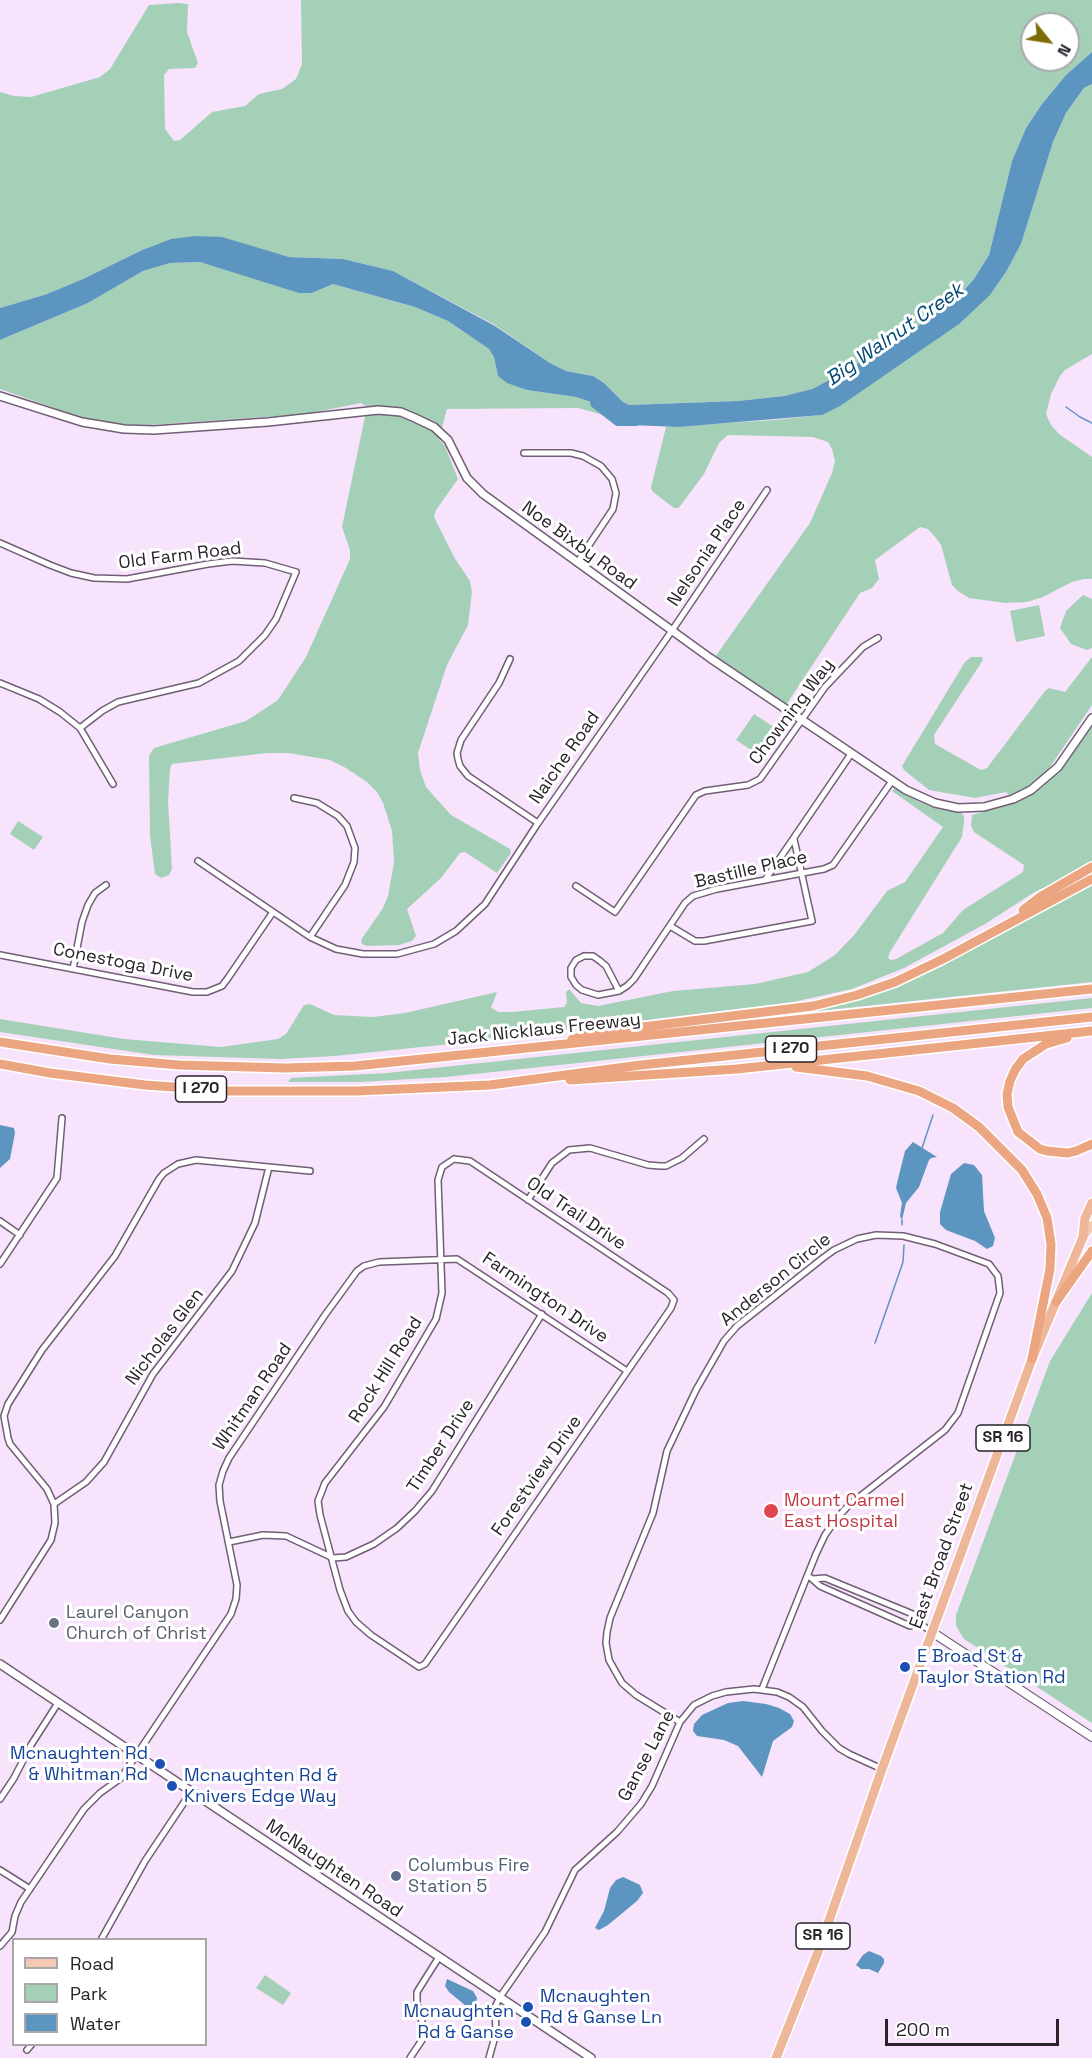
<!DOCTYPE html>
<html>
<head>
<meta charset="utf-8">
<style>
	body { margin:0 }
	#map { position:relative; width:1092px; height:2058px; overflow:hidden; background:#f8e3fd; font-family:"Space Grotesk",sans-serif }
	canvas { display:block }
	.legend { position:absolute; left:12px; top:1938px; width:195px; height:108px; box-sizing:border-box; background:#fff; border:2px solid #a9a7aa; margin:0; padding:8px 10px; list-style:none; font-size:18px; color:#29222b }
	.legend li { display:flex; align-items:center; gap:12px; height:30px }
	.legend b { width:30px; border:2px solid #a9a7aa }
	.north { position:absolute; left:1020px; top:12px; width:60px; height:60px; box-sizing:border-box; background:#fff; border:2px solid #a9a7aa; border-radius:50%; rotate:120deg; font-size:16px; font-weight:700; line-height:24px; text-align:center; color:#29222b }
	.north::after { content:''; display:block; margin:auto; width:21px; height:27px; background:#7d6d09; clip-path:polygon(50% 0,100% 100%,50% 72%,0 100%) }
	.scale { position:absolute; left:885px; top:2019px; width:174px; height:27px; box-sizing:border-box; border:3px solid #29222b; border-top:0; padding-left:8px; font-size:18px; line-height:21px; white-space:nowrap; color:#29222b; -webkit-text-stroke:4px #fff; paint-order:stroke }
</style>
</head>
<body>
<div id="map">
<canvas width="1092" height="2058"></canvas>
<ul class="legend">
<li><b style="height:8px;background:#f3c9b3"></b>Road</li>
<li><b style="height:16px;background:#a5d0b8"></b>Park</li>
<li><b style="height:16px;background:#5d95c1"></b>Water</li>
</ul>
<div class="north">N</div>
<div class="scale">200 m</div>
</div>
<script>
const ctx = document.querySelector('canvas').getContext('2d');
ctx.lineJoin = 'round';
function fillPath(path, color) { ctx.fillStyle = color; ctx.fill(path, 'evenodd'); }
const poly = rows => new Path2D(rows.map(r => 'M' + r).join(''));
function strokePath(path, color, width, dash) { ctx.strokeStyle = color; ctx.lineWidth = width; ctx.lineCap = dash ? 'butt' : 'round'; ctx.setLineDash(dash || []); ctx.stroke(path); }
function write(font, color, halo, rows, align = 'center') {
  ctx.font = font + ' "Space Grotesk",sans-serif'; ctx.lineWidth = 6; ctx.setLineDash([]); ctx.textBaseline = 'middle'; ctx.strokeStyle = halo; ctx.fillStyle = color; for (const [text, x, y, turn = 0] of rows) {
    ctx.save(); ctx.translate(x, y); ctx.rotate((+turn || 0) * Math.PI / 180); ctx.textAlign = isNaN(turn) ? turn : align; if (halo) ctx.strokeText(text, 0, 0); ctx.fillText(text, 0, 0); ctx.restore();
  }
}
const green = poly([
	[301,0,1092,0,1092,52,1066,75,1042,104,1026,128,1012,161,989,255,974,279,958,297,927,320,839,375,812,389,784,396,738,401,629,405,623,402,604,383,593,376,566,371,550,363,495,325,393,271,343,259,289,257,270,252,140,251,83,279,47,294,0,308,0,92,14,96,31,97,100,77,110,69,149,5,178,3,188,4,187,32,198,63,195,68,169,69,164,75,165,129,174,141,180,140,212,112,245,106,259,94,282,89,296,79,302,64],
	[1032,24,1068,24,1068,60,1032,60],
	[1092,84,1092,354,1065,370,1060,376,1051,394,1046,414,1051,425,1059,434,1092,457,1092,579,1084,579,1072,582,1043,597,1027,602,1005,603,969,598,958,591,952,585,941,545,936,538,928,529,920,527,875,560,879,579,872,588,860,593,786,705,715,657,810,523,832,473,835,461,832,449,828,442,813,437,728,435,719,443,704,474,681,505,678,508,674,508,652,491,651,487,666,427,774,420,822,415,990,295,1006,272,1021,244,1053,142,1066,113,1084,88],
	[200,262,312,293,333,284,415,307,448,321,489,349,494,357,498,375,527,390,576,397,594,403,618,419,578,408,447,409,439,439,445,446,458,479,436,510,434,517,454,557,470,581,472,592,468,625,447,665,418,753,420,770,426,787,451,815,510,849,511,853,497,873,465,852,460,853,441,878,407,909,416,936,412,941,399,945,367,946,362,944,361,940,383,908,388,896,394,862,392,831,383,803,377,792,367,782,346,768,330,760,288,753,267,753,172,764,170,769,168,801,172,869,169,875,161,878,155,874,150,836,149,756,154,748,246,721,278,700,306,657,350,559,350,550,342,527,367,407,361,403,306,414,151,425,117,424,85,419,0,389,0,340,88,303,143,271,170,263],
	[1083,595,1092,599,1092,648,1087,650,1071,644,1060,628,1066,611],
	[1039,605,1045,636,1016,642,1010,611],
	[971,657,982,657,983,660,934,735,935,744,981,770,987,768,1045,691,1049,688,1065,692,1092,657,1092,705,1048,770,1029,786,1010,796,1006,792,975,798,929,790,904,770,902,766,965,662],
	[754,714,780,731,762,757,736,740],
	[1092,724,1092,864,1033,893,985,924,904,968,852,989,793,1002,460,1043,335,1056,281,1059,154,1055,0,1032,0,1019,124,1039,221,1047,278,1039,286,1034,304,1005,310,1004,334,1015,373,1017,405,1013,497,992,491,1008,499,1012,512,1012,564,1007,567,1003,566,992,569,989,581,1003,598,1006,673,991,755,984,808,972,835,955,855,934,887,891,905,882,943,827,892,791,895,788,922,803,942,810,961,812,964,816,964,822,962,837,890,952,888,958,891,960,896,959,943,933,963,910,1023,872,1024,865,974,832,971,826,972,815,1009,805,1041,788,1059,770],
	[18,821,43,837,34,850,10,834],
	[1092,883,1092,982,809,1012,809,1011,854,1000,902,983],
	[1092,998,1092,1008,578,1063,446,1077,361,1082,288,1082,291,1078,387,1073],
	[1092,1293,1092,1723,964,1639,956,1626,956,1615,1050,1361],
	[265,1975,291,1993,283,2005,256,1988]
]);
const water = poly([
	[1092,52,1092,84,1084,88,1066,113,1053,142,1021,244,1006,272,990,295,959,324,840,406,822,415,678,427,631,425,618,419,594,403,576,397,527,390,507,383,498,376,494,357,489,349,448,321,415,307,333,284,312,293,299,293,200,262,170,263,143,271,88,303,0,340,0,308,47,294,83,279,140,251,171,239,195,236,222,237,289,257,343,259,393,271,495,326,550,363,566,371,593,376,604,383,623,402,629,405,738,401,784,396,812,389,839,375,927,320,958,297,974,279,989,255,1012,161,1026,128,1042,104,1066,75],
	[0,1125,14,1128,15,1133,10,1159,0,1168],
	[913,1142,937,1157,931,1158,929,1160,919,1187,906,1203,902,1220,900,1216,902,1203,896,1188,898,1179,905,1151],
	[964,1163,974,1165,982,1175,984,1211,995,1238,993,1246,987,1249,975,1241,946,1230,940,1224,940,1212,951,1174],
	[743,1701,766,1704,779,1708,790,1714,794,1721,792,1727,773,1741,762,1777,738,1746,724,1740,697,1736,693,1731,694,1724,702,1715,728,1703],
	[623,1877,640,1885,643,1893,637,1901,608,1925,599,1930,595,1928,596,1926,604,1911,610,1888,616,1880],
	[869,1951,881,1956,884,1959,884,1963,878,1973,869,1969,861,1969,856,1965,863,1955],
	[447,1979,473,1991,477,1998,475,2006,471,2009,466,2006,449,1992,445,1986]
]);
const stream = poly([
	[1066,407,1080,417,1092,423],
	[922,1148,933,1115],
	[902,1225,902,1220],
	[875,1343,903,1262,904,1245]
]);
const river = poly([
	[595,403,618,421,636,421]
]);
const minor = poly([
	[524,453,571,453,583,456,601,466,612,479,616,493,613,509,577,563],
	[0,543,50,565,71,573,94,578,127,579,208,564,232,561,265,563,296,572,276,619,265,635,239,661,199,683,118,702,102,711,80,728],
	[510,659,499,683,461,740,457,753,458,759,460,766,468,776,538,823],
	[0,683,39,699,60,712,80,728,113,784],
	[294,798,317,803,338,816,347,826,355,848,354,862,345,885,310,937],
	[198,861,310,937,336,949,363,954,397,954,434,944,456,931,485,904,538,823,671,632,767,490],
	[765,880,851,754],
	[576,886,615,912,696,795,705,791,748,785,760,779,825,687,863,647,878,638],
	[670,926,695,941,704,941,812,921,794,839],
	[0,955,193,992,207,992,222,986,228,978,273,912],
	[584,956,593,956,600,961,606,966,619,991,598,995,582,990,576,985,571,977,571,968,576,960,584,956],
	[73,969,82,922,88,905,95,893,106,885],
	[619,991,627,986,634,979,685,903,693,896,717,889,824,869,833,865,892,781],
	[454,1159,470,1161,668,1293,674,1300,671,1308,486,1576,425,1664,419,1667,371,1635,356,1622,348,1611,340,1590,320,1515,318,1501,325,1483,384,1407,436,1319,442,1293,438,1180,442,1167,454,1159],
	[528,1200,552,1163,569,1150,590,1148,648,1165,660,1166,666,1166,682,1158,704,1139],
	[0,1221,20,1235],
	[0,1264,57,1178,62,1118],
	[54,1504,86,1482,104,1462,153,1374,232,1271,255,1223,269,1167],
	[229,1542,263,1535,286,1536,333,1558],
	[333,1558,346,1557,374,1544,397,1528,415,1511,432,1491,542,1314],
	[811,1578,820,1586,910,1626,919,1623],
	[813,1579,825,1578,915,1615,919,1623,932,1632],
	[0,1620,51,1540,55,1523,54,1504,47,1489,10,1444,8,1438,4,1416,8,1404,42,1350,115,1256,159,1179,164,1173,178,1164,196,1160,310,1171],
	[680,1722,636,1695,622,1683,609,1660,606,1643,607,1632,610,1618,653,1513,667,1451,696,1390,724,1341,737,1326,823,1258,834,1250,857,1239,876,1235,903,1236,935,1244,989,1264,998,1276,1000,1293,958,1413,945,1430,849,1505,837,1518,825,1535,816,1554,762,1689],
	[0,1799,14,1778,31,1745,58,1703],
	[0,1870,30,1889],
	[101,1940,145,1861,191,1792],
	[0,1946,12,1932,15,1916,21,1902,84,1809,100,1793,121,1778,231,1614,236,1599,237,1585,220,1501,219,1485,223,1471,229,1458,325,1315,357,1271,364,1266,379,1262,457,1259,627,1371],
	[27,2050,32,2044],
	[410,2058,422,2040,424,2029,417,2004,417,1992,439,1957],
	[489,2058,496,2033,495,2007,500,1997,545,1932,575,1870,617,1832,641,1804,652,1786,680,1722,694,1705,712,1696,726,1692,754,1689,777,1692,789,1697,803,1707,822,1731,839,1748,849,1754,882,1769]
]);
const tertiary = poly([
	[0,396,82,422,124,429,154,430,268,422,378,410,401,412,415,418,434,427,448,440,467,478,483,494,710,658,906,790,935,803,958,808,984,807,1013,799,1031,790,1058,767,1092,718],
	[0,1664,591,2058]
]);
const secondary = poly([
	[932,1632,1092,1737]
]);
const primary = poly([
	[1083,1237,1092,1225]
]);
const trunk = poly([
	[776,2058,818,1952,882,1769,1032,1359,1083,1237,1085,1218,1092,1203]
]);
const motorway = poly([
	[1023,910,1040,897,1092,867],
	[1067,1038,1046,1044,1023,1059,1015,1070,1010,1081,1007,1094,1008,1107,1018,1132,1040,1149,1047,1151,1068,1153,1076,1151,1092,1144],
	[572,1039,594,1033,813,1006,857,995,895,982,943,959,1092,879],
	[0,1042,110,1059,179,1065,285,1068,355,1066,1092,989],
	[0,1064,50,1073,145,1085,229,1091,356,1091,490,1085,641,1065,1092,1017],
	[796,1067,867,1076,919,1091,953,1108,979,1127,1022,1170,1037,1194,1047,1218,1051,1244,1050,1269,1032,1359],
	[570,1080,737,1069,1092,1031],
	[1056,1302,1092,1251]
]);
const markers = [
	[771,1511,8,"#e0444e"],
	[54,1623,6,"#6b7280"],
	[905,1667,6,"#1a4fb4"],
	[160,1764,6,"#1a4fb4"],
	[172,1786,6,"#1a4fb4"],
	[396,1876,6,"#5c6f8a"],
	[528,2007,6,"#1a4fb4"],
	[526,2022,6,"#1a4fb4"]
];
const shields = [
	[791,1049,51],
	[201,1089,51],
	[1003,1438,54],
	[823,1936,54]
];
const shieldNames = [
	["I 270",791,1049],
	["I 270",201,1089],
	["SR 16",1003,1438],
	["SR 16",823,1936]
];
const streetNames = [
	["Noe Bixby Road",579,546,36],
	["Nelsonia Place",707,553,-56],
	["Old Farm Road",180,556,-7],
	["Chowning Way",792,712,-53],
	["Naiche Road",565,758,-55],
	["Bastille Place",751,870,-13],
	["Conestoga Drive",123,963,11],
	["Jack Nicklaus Freeway",544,1030,-6],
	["Old Trail Drive",576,1214,34],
	["Anderson Circle",776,1280,-39],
	["Farmington Drive",545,1298,34],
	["Nicholas Glen",165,1337,-53],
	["Rock Hill Road",386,1370,-58],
	["Whitman Road",253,1397,-56],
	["Timber Drive",441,1446,-57],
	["Forestview Drive",537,1476,-55],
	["East Broad Street",942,1556,-70],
	["Ganse Lane",647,1756,-62],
	["McNaughten Road",334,1869,34]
];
const healthNames = [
	["Mount Carmel",784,1501],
	["East Hospital",784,1522]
];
const worshipNames = [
	["Laurel Canyon",66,1613],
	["Church of Christ",66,1634]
];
const transitNames = [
	["E Broad St &",917,1657],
	["Taylor Station Rd",917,1678],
	["Mcnaughten Rd",148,1754,"right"],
	["& Whitman Rd",148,1775,"right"],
	["Mcnaughten Rd &",184,1776],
	["Knivers Edge Way",184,1797],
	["Mcnaughten",540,1997],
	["Rd & Ganse Ln",540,2018],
	["Mcnaughten",514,2012,"right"],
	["Rd & Ganse",514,2033,"right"]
];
const serviceNames = [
	["Columbus Fire",408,1866],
	["Station 5",408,1887]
];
const waterNames = [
	["Big Walnut Creek",895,335,-35]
];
fillPath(green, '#a5d0b8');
fillPath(water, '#5d95c1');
strokePath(stream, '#5d95c1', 1.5);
strokePath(river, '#5d95c1', 10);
strokePath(minor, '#705e74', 8);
strokePath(tertiary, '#705e74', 10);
strokePath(secondary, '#705e74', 10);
strokePath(primary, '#fff', 11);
strokePath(trunk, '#fff', 12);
strokePath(motorway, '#fff', 12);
strokePath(minor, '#fff', 5);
strokePath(tertiary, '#fff', 7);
strokePath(secondary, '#fff', 8);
strokePath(primary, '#f3c9b3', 8);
strokePath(trunk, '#efb79a', 9);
strokePath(motorway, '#eba581', 9);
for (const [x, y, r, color] of markers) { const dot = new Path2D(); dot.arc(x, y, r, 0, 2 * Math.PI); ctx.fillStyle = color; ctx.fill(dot); strokePath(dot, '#fff', 2); }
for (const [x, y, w] of shields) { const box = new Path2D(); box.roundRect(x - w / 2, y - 13, w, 26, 4.5); ctx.fillStyle = '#fff'; ctx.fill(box); strokePath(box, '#29222b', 1.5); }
write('bold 16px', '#29222b', null, shieldNames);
write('18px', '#29222b', '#fff', streetNames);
write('18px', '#be3a42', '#fff', healthNames, 'left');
write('18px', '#5b616d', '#fff', worshipNames, 'left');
write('18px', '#164399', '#fff', transitNames, 'left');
write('18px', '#4e5e75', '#fff', serviceNames, 'left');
write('italic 20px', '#004873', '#fff', waterNames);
</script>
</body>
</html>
